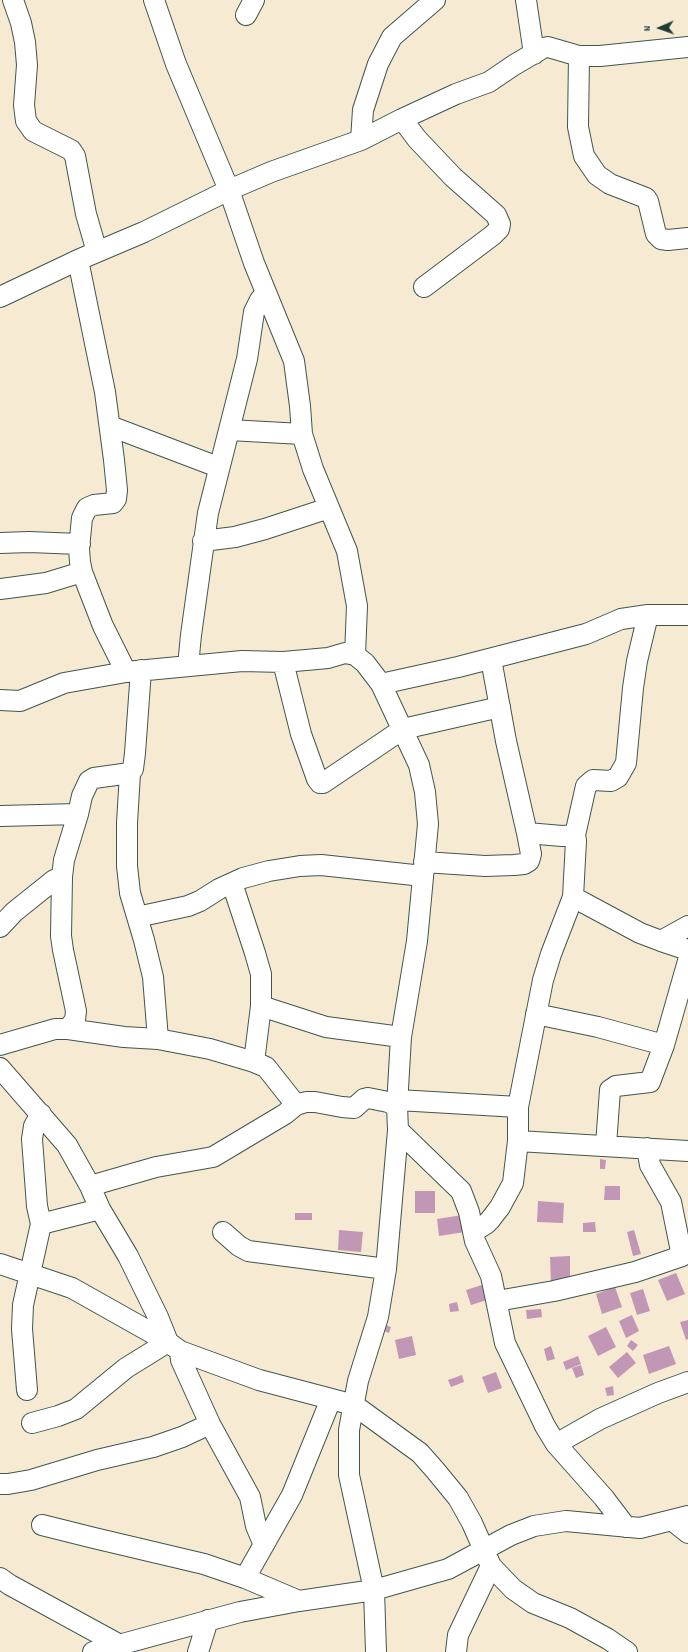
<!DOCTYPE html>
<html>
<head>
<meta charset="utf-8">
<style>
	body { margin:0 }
	#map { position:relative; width:688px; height:1652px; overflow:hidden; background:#f6ead2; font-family:Dekko,sans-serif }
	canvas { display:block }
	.north { position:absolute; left:640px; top:8px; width:40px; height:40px; -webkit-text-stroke:3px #fcf5e5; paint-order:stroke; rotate:268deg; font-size:11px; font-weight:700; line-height:16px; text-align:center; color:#1f3d34 }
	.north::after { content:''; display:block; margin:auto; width:14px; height:18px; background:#1f3d34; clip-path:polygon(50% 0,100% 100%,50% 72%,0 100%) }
</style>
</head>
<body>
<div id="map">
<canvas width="688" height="1652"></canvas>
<div class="north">N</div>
</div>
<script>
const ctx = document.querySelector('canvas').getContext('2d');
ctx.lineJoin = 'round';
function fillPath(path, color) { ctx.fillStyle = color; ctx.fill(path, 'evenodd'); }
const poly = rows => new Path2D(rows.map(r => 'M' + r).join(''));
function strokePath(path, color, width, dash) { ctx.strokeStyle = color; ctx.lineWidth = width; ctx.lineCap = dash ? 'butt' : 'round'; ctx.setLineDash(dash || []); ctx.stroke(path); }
const building = poly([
	[600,1159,606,1160,605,1169,600,1169],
	[605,1186,620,1186,620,1200,604,1200],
	[415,1191,435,1191,435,1213,415,1213],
	[538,1201,564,1203,563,1223,537,1222],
	[295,1213,312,1213,312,1220,295,1220],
	[463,1215,465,1232,439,1236,437,1219],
	[595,1222,596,1232,583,1232,583,1223],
	[339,1230,363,1232,361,1252,338,1250],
	[634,1230,641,1254,633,1256,627,1232],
	[570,1256,570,1284,551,1284,550,1257],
	[676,1273,685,1294,667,1301,658,1280],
	[482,1285,487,1300,471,1305,466,1290],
	[615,1287,622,1307,602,1314,596,1294],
	[643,1289,650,1311,637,1315,630,1293],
	[457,1302,459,1311,450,1312,449,1304],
	[541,1309,542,1317,527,1319,526,1310],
	[632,1315,639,1331,626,1338,619,1321],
	[688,1320,688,1339,686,1340,680,1322],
	[386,1325,391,1327,389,1333,384,1331],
	[606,1327,616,1347,598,1356,588,1336],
	[412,1336,416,1355,399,1359,395,1340],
	[631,1340,638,1345,633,1351,627,1346],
	[551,1346,555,1359,547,1361,544,1349],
	[669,1346,676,1364,649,1374,643,1355],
	[627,1352,636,1363,618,1378,609,1367],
	[578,1356,581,1364,566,1370,563,1362],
	[581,1365,584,1375,576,1378,572,1368],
	[496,1372,502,1388,488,1393,482,1377],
	[462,1375,464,1382,451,1387,448,1380],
	[613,1386,614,1395,607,1396,605,1388]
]);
const minor = poly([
	[13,0,21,23,25,42,27,65,24,105,26,121,33,131,71,150,75,156,86,214,97,252],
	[154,0,176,64,229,190,254,263,294,361,300,406,302,434,313,469,347,551,357,606,355,655],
	[526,0,534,54],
	[246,15,254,0],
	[579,56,578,127,584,156,597,175,610,184,646,198,648,201,656,234,661,239,668,240,688,238],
	[402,119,417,139,453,177,496,215,500,224,499,229,493,235,424,287],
	[361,140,363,110,378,64,392,37,435,0],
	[78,260,105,392,114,460,117,490,116,499,113,503,94,505,87,508,82,518,79,549,80,562,82,572,103,626,126,672],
	[0,297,78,260,144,232,229,190,271,172,361,140,402,119,456,94,489,82,514,65,543,48,548,47,579,56,600,56,688,47],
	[110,426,218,467],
	[229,430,302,434],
	[203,541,235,537,265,529,329,508],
	[0,543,29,542,80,544],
	[0,589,46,583,82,572],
	[648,615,637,661,633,688,626,763,618,777,611,781,593,780,586,786,575,835,576,841,573,897,640,933,661,941,688,950],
	[283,662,301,734,317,779,320,783,323,783,403,729,500,707],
	[188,666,191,635,208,513,247,359,254,312,260,300,266,293],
	[381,684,458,667,586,634,621,619,648,615,688,615],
	[0,700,20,701,64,683,126,672,242,661,283,662,306,660,328,658,345,653,355,655,365,663,381,684,419,765,425,792,428,824,417,941,401,1037,397,1106,398,1130,386,1269,378,1317,358,1381,349,1430,349,1475,374,1590,376,1652],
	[130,773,127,823,127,866,130,893,144,940,153,977,158,1039],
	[0,816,78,814],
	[527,833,562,836,575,835],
	[424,862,485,866,514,865,524,864,529,861,531,854,527,833,506,741,491,659],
	[232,883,255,953,261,974,261,1006,254,1062],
	[137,917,188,906,200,901,219,889,243,878,269,871,300,866,321,865,423,876],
	[0,927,14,912,54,880,62,877],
	[661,941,688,926],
	[261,1006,326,1027,401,1037],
	[536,1014,598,1027,664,1045],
	[68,1029,124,1037,158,1039,210,1049,254,1062,266,1067,296,1105,285,1114,213,1157,156,1167,90,1186],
	[0,1045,55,1029,68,1029,75,1020,76,1011,63,950,61,936,62,877,64,860,78,814,82,796,89,781,94,778,130,773,133,769,135,753,141,670],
	[0,1068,67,1145,90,1186,100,1209,128,1256,158,1317,168,1342,126,1368,76,1409,58,1416,32,1423],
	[398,1100,518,1107,518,1141,513,1183,500,1207,490,1220,486,1224,473,1232],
	[296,1105,306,1102,315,1102,342,1107,354,1108,364,1099,368,1098,388,1102,397,1106],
	[518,1107,543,980,551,954,573,897],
	[398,1130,461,1191,469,1212,475,1241,491,1276,505,1343,545,1426,556,1444,604,1498,626,1527],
	[518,1141,688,1151],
	[606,1145,610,1090,616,1086,650,1082,664,1045,688,961],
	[41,1224,100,1209],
	[223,1232,239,1246,248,1251,386,1269],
	[0,1264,72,1288,168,1342,180,1351,259,1380,354,1405,420,1453,435,1470,458,1498,472,1523,491,1566,513,1589,533,1603,570,1618,608,1639,627,1652],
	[497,1301,554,1291,635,1272,682,1256,671,1202,650,1165,647,1148],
	[180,1351,181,1360,210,1424,250,1497,256,1526,264,1545],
	[27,1390,22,1329,23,1305,41,1224,37,1206,32,1139,34,1126,41,1114],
	[556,1444,600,1419,658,1393,688,1382],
	[0,1484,8,1484,31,1480,97,1460,153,1447,182,1437,210,1424],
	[673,1521,688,1533],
	[42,1525,94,1538,204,1564,245,1578,299,1601],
	[0,1578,10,1585,118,1644],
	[245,1578,292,1495,331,1399],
	[93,1652,240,1612,299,1601,374,1590,448,1569,511,1535,534,1526,566,1521,640,1528,688,1516],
	[198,1652,208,1620],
	[456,1652,458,1635,491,1566]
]);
fillPath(building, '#c297b5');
strokePath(minor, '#3f574c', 22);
strokePath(minor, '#fff', 20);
</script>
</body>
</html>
